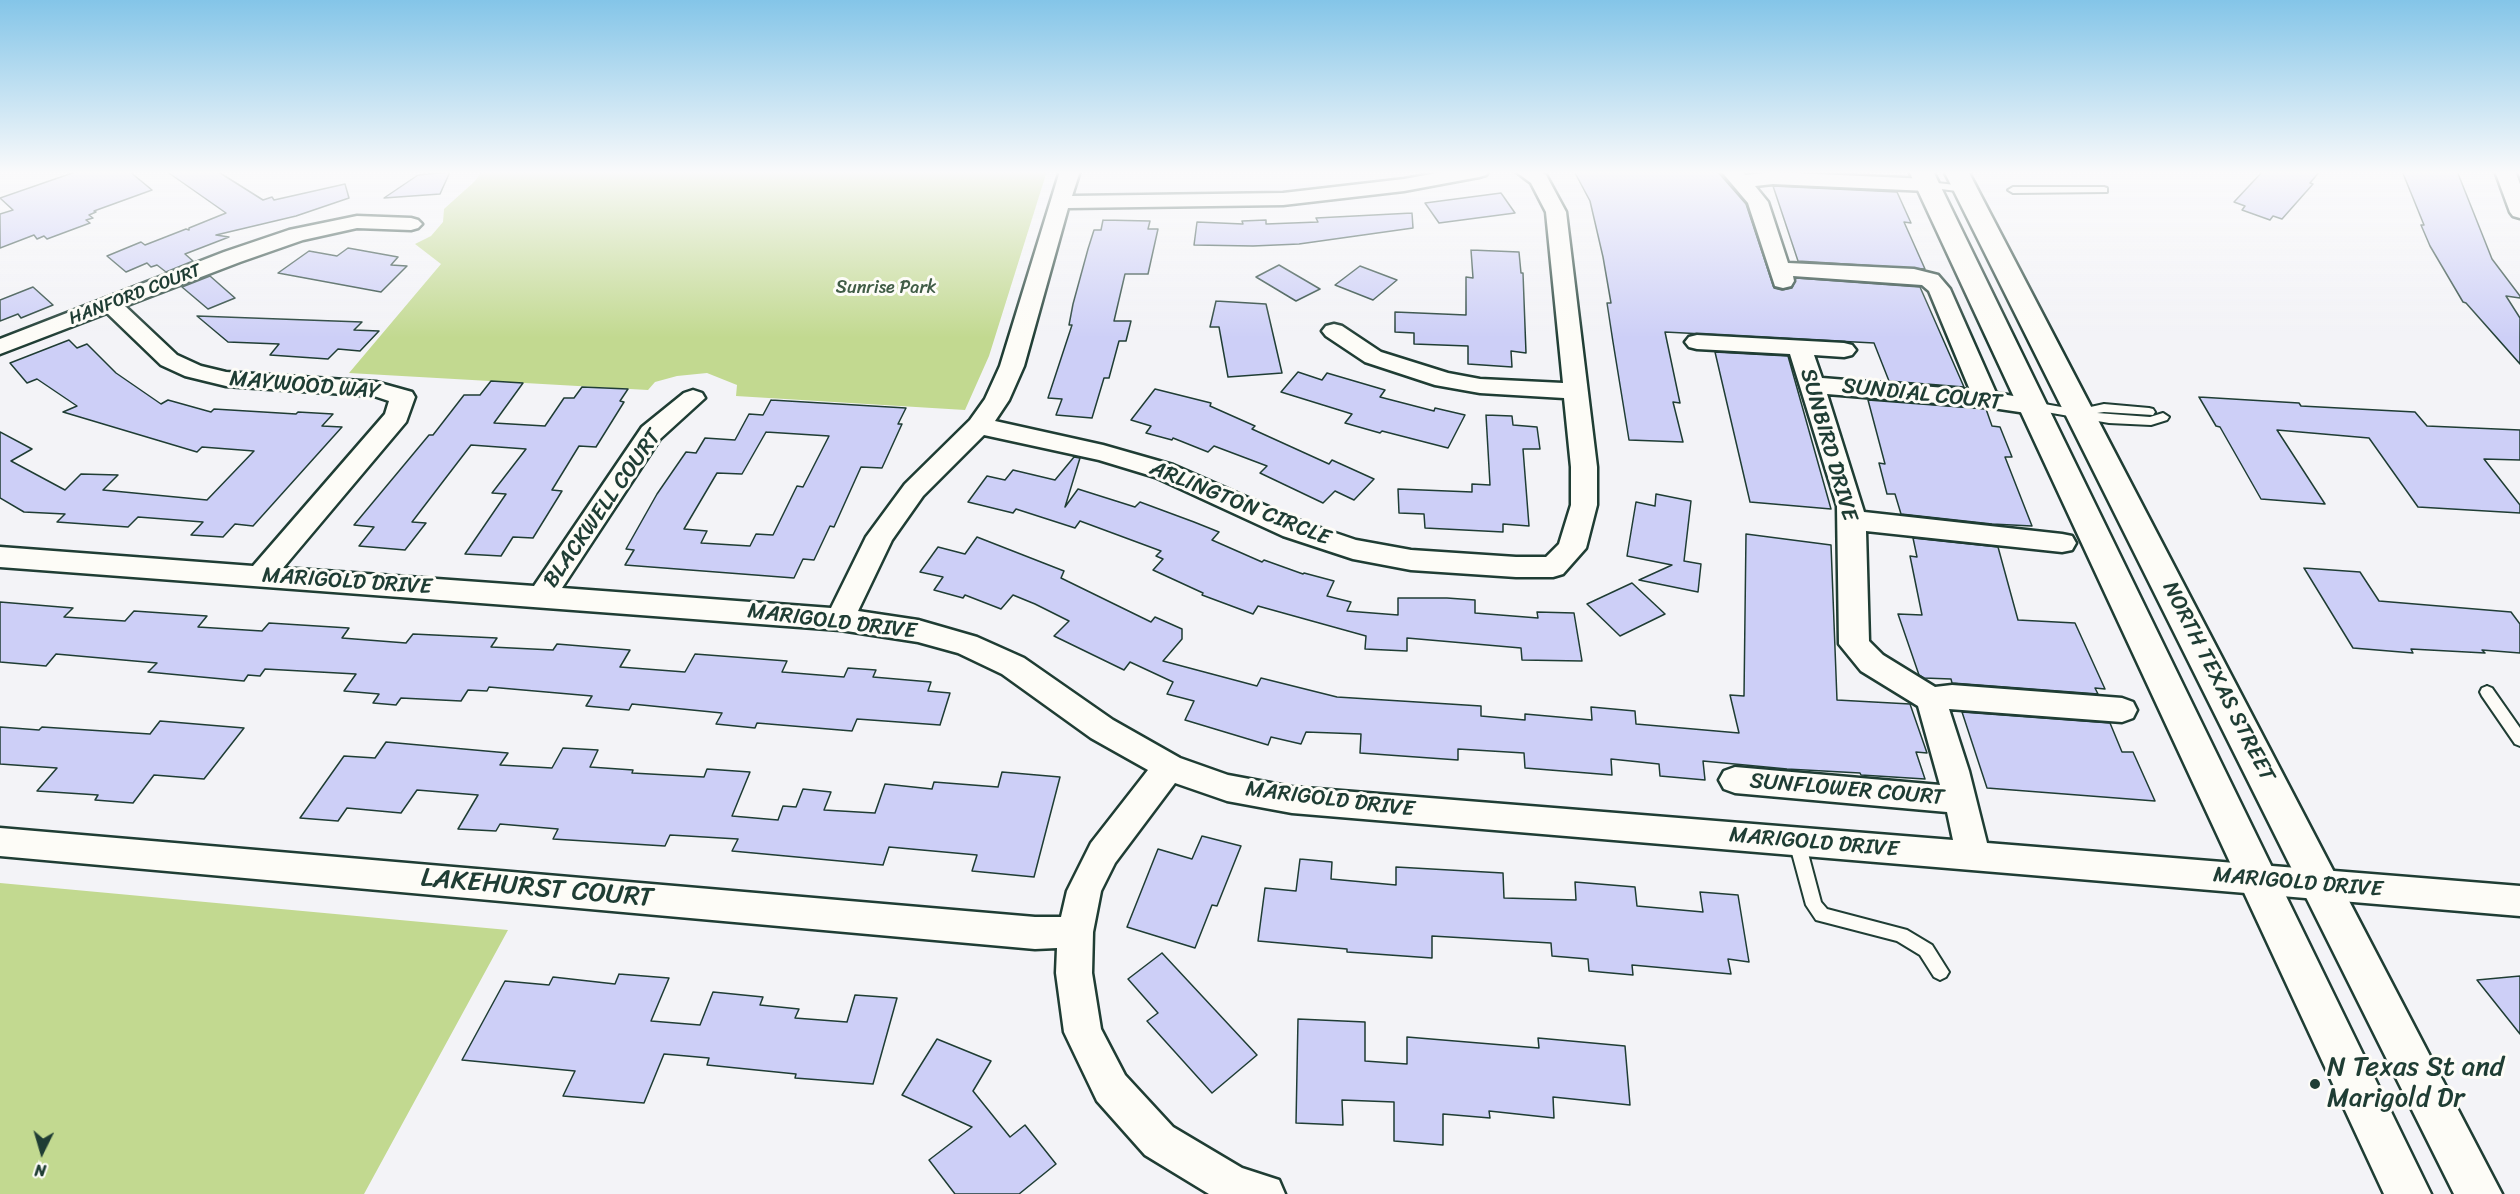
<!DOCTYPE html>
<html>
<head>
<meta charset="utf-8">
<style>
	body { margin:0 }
	#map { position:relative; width:2520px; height:1194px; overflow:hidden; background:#f3f3f7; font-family:Sriracha,sans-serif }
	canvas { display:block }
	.north { position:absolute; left:12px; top:1122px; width:60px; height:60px; -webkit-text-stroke:4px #fdfcf7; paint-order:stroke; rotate:185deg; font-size:16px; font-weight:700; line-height:24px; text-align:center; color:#1f3d34 }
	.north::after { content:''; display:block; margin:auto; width:21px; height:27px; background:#1f3d34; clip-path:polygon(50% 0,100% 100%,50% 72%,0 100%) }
</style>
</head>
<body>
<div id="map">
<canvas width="2520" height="1194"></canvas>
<div class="north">N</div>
</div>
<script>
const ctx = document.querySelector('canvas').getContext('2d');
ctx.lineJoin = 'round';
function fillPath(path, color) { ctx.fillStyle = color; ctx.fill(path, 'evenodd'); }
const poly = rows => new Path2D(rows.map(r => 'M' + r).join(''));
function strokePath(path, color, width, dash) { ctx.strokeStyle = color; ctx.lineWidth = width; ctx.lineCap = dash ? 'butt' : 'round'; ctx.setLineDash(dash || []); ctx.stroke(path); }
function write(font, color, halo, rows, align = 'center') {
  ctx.font = font + ' Sriracha,sans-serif'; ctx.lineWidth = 6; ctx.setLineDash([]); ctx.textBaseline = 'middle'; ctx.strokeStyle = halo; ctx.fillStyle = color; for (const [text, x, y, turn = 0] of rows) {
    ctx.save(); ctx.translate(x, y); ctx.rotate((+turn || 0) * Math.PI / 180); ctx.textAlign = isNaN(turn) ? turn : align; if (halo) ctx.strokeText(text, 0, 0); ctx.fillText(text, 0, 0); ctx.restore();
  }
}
const green = poly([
	[482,171,1047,171,989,356,965,410,736,396,737,385,707,373,677,376,655,382,648,390,349,373,441,264,415,244,431,236,443,222,444,209,475,181],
	[0,883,508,930,364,1194,0,1194]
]);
const building = poly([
	[78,171,129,171,152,190,94,211,96,212,89,215,93,218,86,220,90,223,47,239,44,236,37,239,34,235,0,248,0,214,13,210,0,198,78,171],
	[166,171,217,171,263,200,272,197,274,200,345,184,349,198,296,216,216,235,229,237,185,254,193,261,166,272,157,265,151,267,147,263,126,272,107,256,141,242,145,245,186,229,189,230,189,228,226,213,166,171],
	[1574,171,1718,172,1746,204,1774,288,1782,290,1792,288,1796,278,1920,287,1964,387,1889,381,1874,343,1665,332,1680,403,1673,402,1683,442,1629,440,1613,342,1607,303,1611,303,1603,257,1590,201,1574,171],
	[2263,171,2320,171,2310,183,2313,184,2282,219,2273,216,2270,220,2242,210,2245,206,2234,202,2263,171],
	[2402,171,2457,171,2492,259,2520,296,2520,298,2506,296,2520,318,2520,364,2466,303,2463,302,2430,246,2421,225,2424,225,2402,171],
	[450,172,440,194,384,198,418,175,450,172],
	[1773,186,1897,192,1911,223,1904,222,1925,269,1798,261,1773,186],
	[1501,193,1515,213,1439,223,1425,203,1501,193],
	[1412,213,1413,228,1299,244,1253,246,1194,245,1197,222,1243,224,1242,221,1266,220,1266,224,1318,222,1316,218,1412,213],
	[1103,220,1150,221,1148,229,1158,229,1148,274,1125,274,1114,321,1131,321,1126,341,1119,341,1109,378,1104,378,1092,418,1056,415,1062,399,1048,398,1072,325,1069,325,1073,304,1088,249,1094,230,1101,230,1103,220],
	[348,248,398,257,391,265,407,266,381,292,278,273,309,251,337,256,348,248],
	[1471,250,1519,252,1521,273,1523,273,1526,353,1511,351,1512,367,1468,364,1468,346,1414,344,1414,333,1395,332,1395,312,1466,315,1466,277,1473,278,1471,250],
	[1279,265,1320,289,1296,301,1256,277,1279,265],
	[1360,266,1397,280,1373,300,1335,285,1360,266],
	[210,276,235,298,208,309,182,287,210,276],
	[33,287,53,305,21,318,18,314,0,321,0,300,33,287],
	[1216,301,1266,304,1282,373,1228,377,1219,327,1210,327,1216,301],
	[197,316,362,322,354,330,379,331,360,351,338,349,328,359,270,355,279,344,228,342,197,316],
	[69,340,77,348,87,344,116,373,161,404,168,400,211,412,214,409,296,414,298,412,333,414,322,426,342,427,253,526,235,524,223,537,191,535,203,522,138,517,128,527,57,522,65,514,24,512,0,498,0,432,32,449,11,461,65,490,81,474,118,475,103,490,207,500,254,451,202,447,197,452,63,412,77,406,37,379,27,383,10,363,69,340],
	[1715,352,1788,356,1831,509,1750,502,1715,352],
	[1298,372,1322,380,1327,373,1385,390,1380,397,1434,411,1435,408,1465,415,1448,448,1382,431,1380,433,1345,423,1352,414,1281,392,1298,372],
	[491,381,523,383,494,423,545,426,564,398,574,398,582,387,628,389,620,401,624,402,596,447,579,446,552,490,562,491,533,538,513,537,501,556,465,554,506,494,492,493,526,449,471,445,412,522,426,523,405,550,359,546,374,527,354,525,429,435,433,435,464,395,480,395,491,381],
	[1155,389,1211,403,1210,406,1255,426,1252,429,1329,464,1332,460,1374,479,1354,500,1335,491,1323,503,1260,473,1267,466,1214,446,1208,452,1173,438,1172,440,1146,433,1151,426,1131,420,1155,389],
	[2199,397,2299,403,2301,406,2415,412,2427,426,2520,430,2520,460,2484,459,2520,505,2520,513,2418,507,2369,438,2277,430,2325,504,2261,499,2220,427,2216,426,2199,397],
	[771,400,906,408,898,424,902,424,882,468,861,467,834,527,830,526,814,560,803,559,794,578,625,565,634,550,626,549,657,494,686,452,696,453,705,438,735,440,749,414,763,415,771,400],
	[766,432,829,436,803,487,797,486,773,535,756,534,750,546,701,543,707,531,684,529,717,473,742,474,766,432],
	[1868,400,1986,409,1992,426,2000,427,2012,457,2005,457,2032,526,1992,524,1901,514,1895,494,1887,494,1879,463,1885,464,1868,400],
	[1486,415,1512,416,1513,425,1537,427,1540,449,1523,449,1529,526,1503,524,1503,532,1425,528,1424,514,1399,513,1398,489,1472,492,1472,484,1490,485,1486,415],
	[1074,457,1080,458,1065,507,1078,489,1135,507,1140,502,1194,522,1219,532,1212,540,1262,562,1264,560,1303,574,1304,573,1334,581,1327,596,1351,602,1347,611,1398,615,1398,598,1447,598,1475,600,1475,613,1538,618,1537,612,1574,613,1582,661,1522,660,1521,648,1407,638,1407,651,1365,649,1366,636,1258,606,1253,614,1202,595,1203,593,1153,570,1163,559,1156,556,1161,551,1080,521,1075,528,1016,509,1013,513,968,502,987,476,1005,480,1013,470,1055,480,1074,457],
	[1656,494,1691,501,1684,561,1701,564,1698,592,1639,580,1672,565,1627,556,1636,502,1655,506,1656,494],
	[1746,534,1831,545,1837,700,1910,704,1927,753,1916,752,1925,779,1861,775,1860,773,1787,769,1703,761,1705,780,1660,776,1659,764,1611,759,1612,775,1525,768,1524,753,1458,749,1458,760,1360,753,1361,734,1306,732,1301,744,1271,737,1268,745,1185,720,1194,701,1167,694,1173,682,1130,662,1124,670,1054,636,1069,621,1035,604,1013,595,1001,609,965,595,963,598,934,590,943,577,920,572,938,547,965,554,977,537,1064,571,1061,578,1151,622,1155,617,1182,629,1182,639,1163,661,1257,686,1261,678,1337,697,1481,706,1481,716,1525,720,1525,714,1592,720,1591,707,1635,711,1636,724,1739,733,1730,695,1744,696,1746,534],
	[1913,538,1998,547,2018,620,2075,623,2105,689,2095,688,2098,694,1952,683,1951,679,1924,678,1919,675,1898,614,1922,615,1910,556,1917,557,1913,538],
	[2304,568,2360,572,2379,601,2511,612,2520,624,2520,653,2482,650,2485,653,2411,649,2413,653,2353,648,2304,568],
	[1632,583,1665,614,1620,636,1587,604,1632,583],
	[0,602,73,608,64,617,125,621,134,611,207,616,198,627,262,631,269,623,349,628,342,638,406,643,413,634,497,638,491,647,553,650,557,644,630,650,620,667,685,672,695,654,787,661,782,672,844,677,848,668,876,670,873,677,931,682,928,691,950,693,940,725,857,719,852,731,757,723,755,728,716,724,722,713,632,704,629,710,586,706,592,696,489,687,487,691,468,690,461,701,401,698,396,705,373,703,379,694,344,691,356,674,265,669,260,676,248,675,244,681,148,672,157,663,56,654,46,666,0,662,0,602],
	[1962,712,2110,723,2122,752,2133,752,2155,801,1987,788,1962,712],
	[160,721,244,728,204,779,154,775,133,803,95,800,98,795,37,791,57,768,0,764,0,727,39,730,42,727,150,734,160,721],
	[386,742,508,753,500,765,552,768,563,748,598,750,590,767,633,770,632,773,704,777,707,769,750,772,732,816,778,820,783,806,796,807,803,789,831,792,824,810,875,813,885,784,932,789,934,782,998,787,1002,772,1060,777,1034,877,972,871,977,855,889,847,883,865,732,851,738,839,670,835,665,846,553,839,558,829,500,824,496,831,458,829,478,795,417,790,401,813,347,808,338,821,300,818,344,756,375,758,386,742],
	[1202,836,1241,846,1217,906,1212,905,1195,948,1127,927,1158,849,1192,859,1202,836],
	[1300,859,1332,862,1331,879,1396,885,1396,867,1503,873,1504,898,1576,900,1575,882,1635,887,1637,906,1703,912,1700,892,1738,895,1749,962,1728,959,1731,974,1632,965,1633,975,1589,971,1588,959,1552,956,1551,943,1432,936,1432,958,1347,952,1347,949,1258,941,1265,888,1296,891,1300,859],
	[1162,953,1257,1055,1212,1093,1147,1021,1158,1013,1128,979,1162,953],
	[619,974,669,978,651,1021,700,1025,713,992,763,997,760,1005,799,1009,795,1018,847,1022,855,995,897,998,873,1084,795,1078,796,1074,707,1065,709,1058,664,1054,644,1103,563,1096,575,1071,462,1060,505,981,549,985,553,977,615,984,619,974],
	[2520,976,2520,1034,2477,980,2520,976],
	[1298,1019,1365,1022,1365,1061,1407,1064,1407,1037,1539,1048,1538,1038,1625,1046,1630,1105,1553,1097,1554,1118,1489,1111,1490,1118,1443,1114,1443,1145,1394,1141,1394,1102,1342,1100,1343,1125,1296,1123,1298,1019],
	[937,1039,991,1061,973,1091,1010,1137,1025,1125,1056,1164,1019,1194,955,1194,929,1160,972,1127,902,1095,937,1039]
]);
const lane = poly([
	[1928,182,1965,186,1970,189,1965,192,1925,187,1925,183,1928,182],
	[2104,187,2107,188,2107,192,2013,193,2008,190,2013,187,2104,187],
	[2033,402,2084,411,2086,408,2104,404,2149,408,2153,409,2155,412,2153,415,2104,412,2097,413,2150,417,2163,413,2169,417,2167,420,2151,425,2109,423,2029,409,2027,406,2033,402],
	[2487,686,2492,688,2520,728,2520,746,2515,744,2482,696,2480,692,2482,688,2487,686],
	[1797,835,1803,837,1805,842,1821,902,1827,909,1907,930,1932,945,1949,972,1946,977,1940,980,1934,977,1920,955,1897,941,1816,920,1806,905,1789,842,1791,837,1797,835]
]);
const street = poly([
	[1060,171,1080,171,1072,196,1283,193,1404,179,1448,171,1489,171,1486,175,1479,177,1404,191,1283,205,1068,208,1024,366,1009,400,995,421,1103,445,1173,465,1303,522,1356,540,1411,550,1516,557,1546,557,1559,544,1571,505,1571,467,1564,398,1480,393,1435,385,1365,362,1326,336,1322,331,1326,326,1334,324,1342,326,1381,352,1448,373,1480,379,1563,383,1546,212,1531,183,1515,171,1539,171,1546,175,1566,212,1597,467,1597,505,1586,548,1563,574,1553,577,1516,577,1411,570,1353,559,1283,536,1155,477,1099,460,984,435,923,496,892,540,858,611,918,620,977,637,1024,658,1113,720,1180,758,1228,775,1292,787,1953,840,1947,812,1735,793,1724,789,1719,780,1724,771,1735,767,1940,785,1918,706,1861,671,1839,644,1837,506,1790,354,1697,349,1689,347,1685,342,1689,337,1697,335,1844,343,1852,345,1856,350,1852,355,1844,357,1814,355,1822,378,1970,390,1929,291,1922,285,1793,276,1794,281,1791,286,1783,288,1775,286,1748,203,1721,171,1742,171,1745,175,1773,172,1928,179,1935,181,1938,185,1935,189,1928,191,1773,184,1755,186,1768,202,1788,263,1914,269,1938,275,1950,289,1996,393,2042,401,2045,406,2042,411,2033,414,1986,407,1827,394,1864,512,2062,534,2072,536,2076,543,2072,550,2062,552,1866,531,1869,641,1883,655,1935,687,1952,685,2122,698,2133,702,2137,710,2133,718,2122,722,1949,709,1969,771,1987,843,2520,886,2520,916,1292,813,1227,801,1175,783,1115,863,1101,891,1093,932,1092,973,1101,1029,1125,1075,1173,1127,1242,1168,1279,1180,1285,1194,1209,1194,1145,1155,1097,1101,1064,1032,1056,973,1057,948,1035,949,0,856,0,828,1035,917,1061,917,1067,891,1091,843,1148,770,1091,738,1002,674,958,653,918,642,840,630,0,567,0,547,253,566,385,414,389,401,374,396,226,386,185,376,161,365,107,313,0,354,0,339,224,252,289,230,357,216,411,218,418,220,422,224,418,228,411,230,357,228,303,240,240,262,125,306,177,355,201,366,226,372,376,382,412,392,415,397,406,422,283,568,534,586,642,427,684,393,693,390,702,393,705,398,660,439,562,588,831,608,866,537,905,484,970,420,985,399,1000,366,1060,171],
	[2495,171,2515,171,2520,184,2520,218,2513,216,2510,212,2495,171]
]);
const secondary = poly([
	[1909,171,1933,171,2431,1194,2384,1194,1909,171],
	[1944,171,1968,171,2502,1194,2454,1194,1944,171]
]);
const markers = [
	[2315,1084,6,"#1f3d34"]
];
const farParknames = [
	["Sunrise Park",886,288]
];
const farStreetnames = [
	["HANFORD COURT",135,295,-21]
];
const streetNames = [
	["MAYWOOD WAY",305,386,5],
	["SUNDIAL COURT",1922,395,6],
	["SUNBIRD DRIVE",1828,445,74],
	["ARLINGTON CIRCLE",1240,504,22],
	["BLACKWELL COURT",603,509,-55],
	["MARIGOLD DRIVE",347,582,4],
	["MARIGOLD DRIVE",832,622,7],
	["NORTH TEXAS STREET",2218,682,63],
	["SUNFLOWER COURT",1847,790,5],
	["MARIGOLD DRIVE",1330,800,7],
	["MARIGOLD DRIVE",1814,843,5],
	["MARIGOLD DRIVE",2298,883,5]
];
const nearStreetnames = [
	["LAKEHURST COURT",537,889,5]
];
const nearPoinames = [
	["N Texas St and",2327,1068],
	["Marigold Dr",2327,1099]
];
fillPath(green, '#c2d990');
fillPath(building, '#cdcff7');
strokePath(building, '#1f3d34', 1.5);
strokePath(lane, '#1f3d34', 4);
strokePath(street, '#1f3d34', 5);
strokePath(secondary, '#1f3d34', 5);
fillPath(lane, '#fdfcf7');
fillPath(street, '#fdfcf7');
fillPath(secondary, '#fdfcf7');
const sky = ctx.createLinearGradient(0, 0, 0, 338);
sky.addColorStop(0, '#84c5e8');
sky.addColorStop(0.51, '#fafafb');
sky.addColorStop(1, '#fafafb00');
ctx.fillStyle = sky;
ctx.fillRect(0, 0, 2520, 338);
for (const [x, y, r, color] of markers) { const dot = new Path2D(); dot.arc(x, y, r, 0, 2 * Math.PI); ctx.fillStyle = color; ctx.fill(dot); strokePath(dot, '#fdfcf7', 2); }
write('18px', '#405c46', '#fdfcf7', farParknames);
write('18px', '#1f3d34', '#fdfcf7', farStreetnames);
write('22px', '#1f3d34', '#fdfcf7', streetNames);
write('27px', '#1f3d34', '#fdfcf7', nearStreetnames);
write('27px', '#1f3d34', '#fdfcf7', nearPoinames, 'left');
</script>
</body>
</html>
